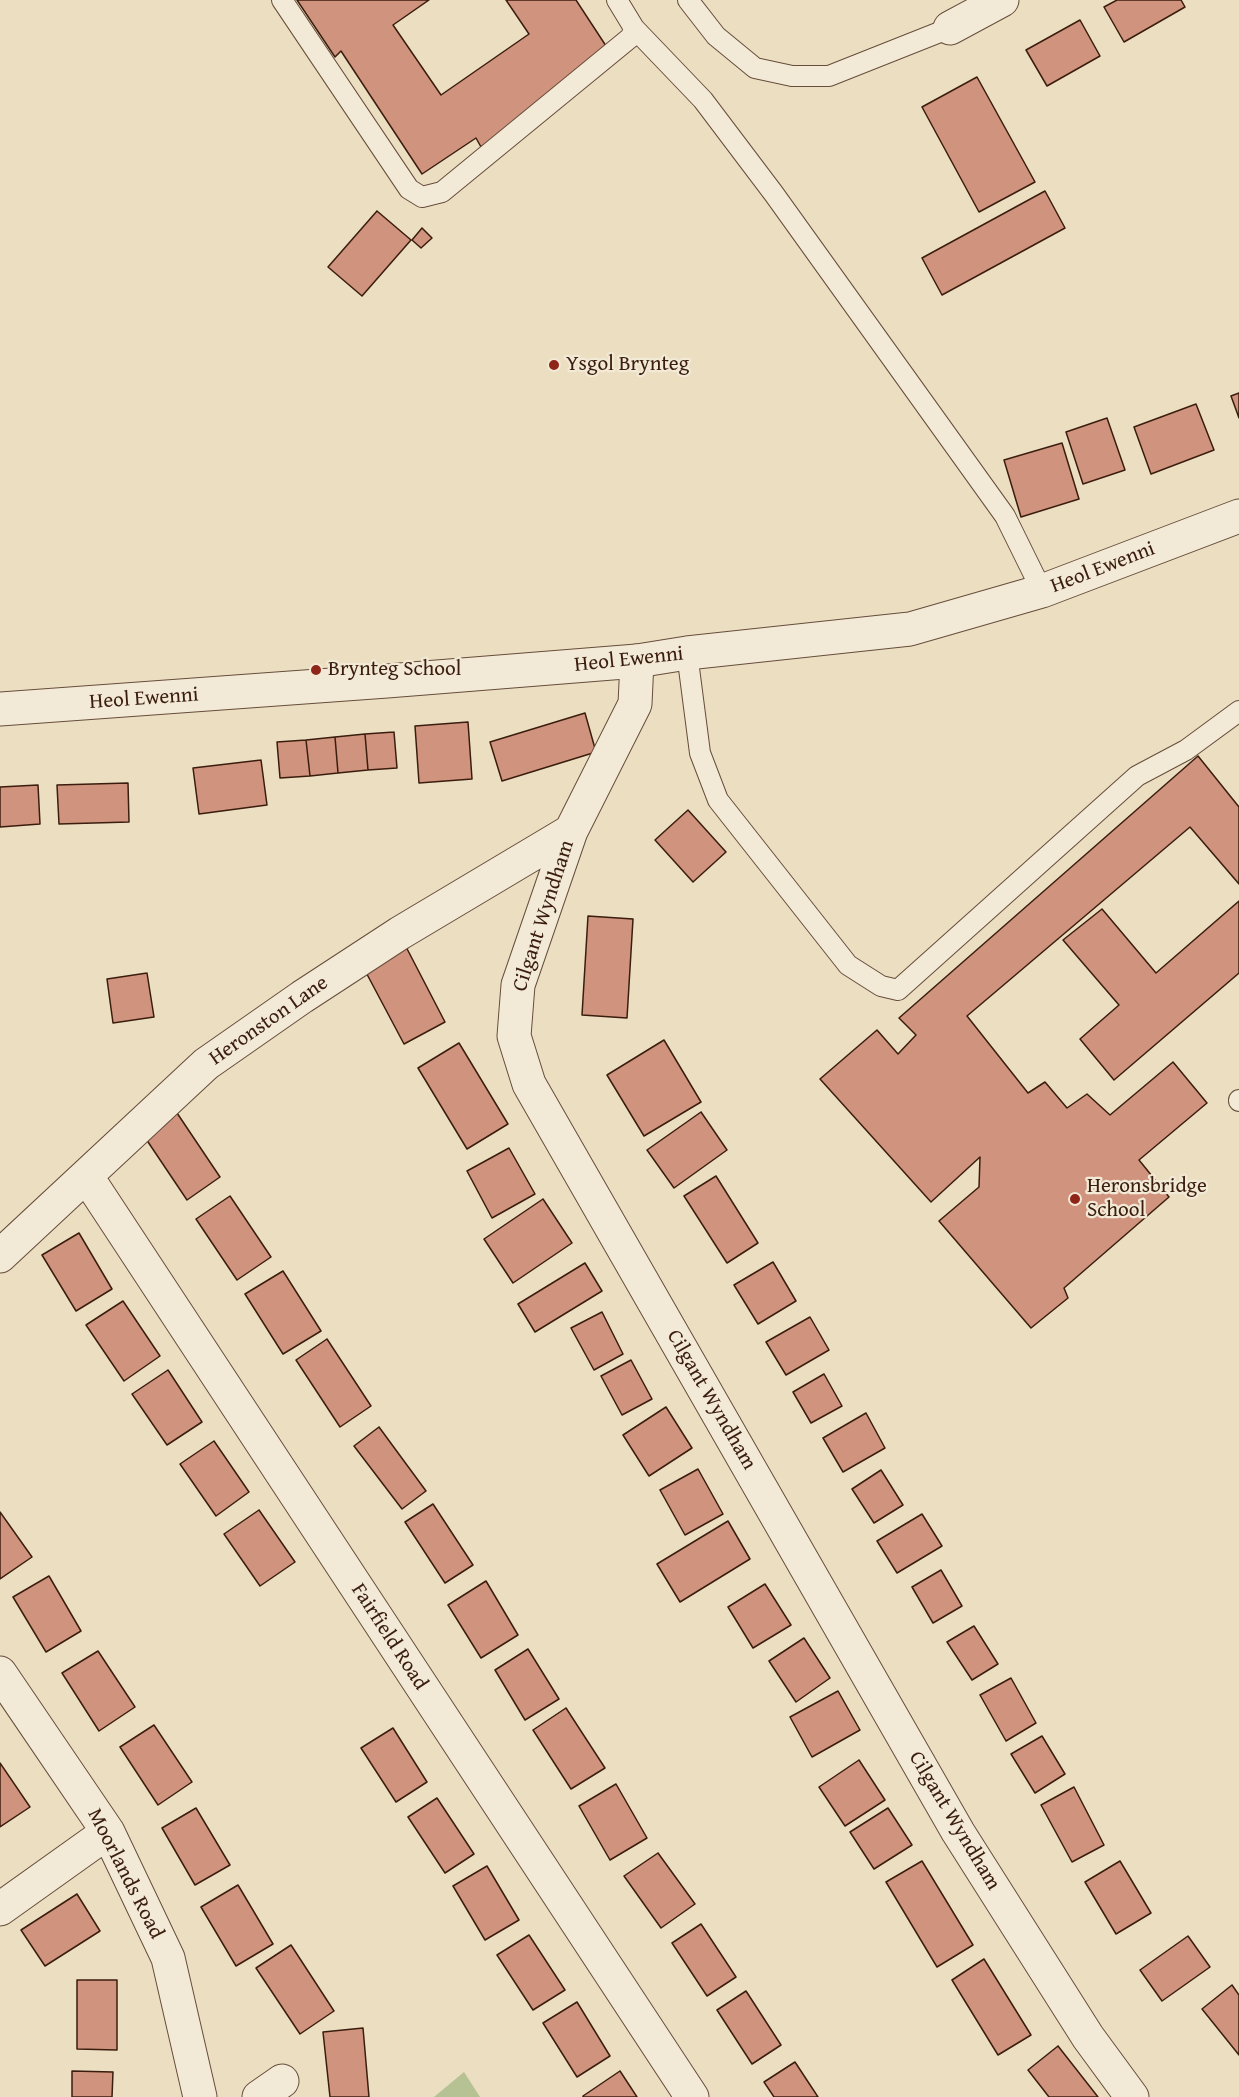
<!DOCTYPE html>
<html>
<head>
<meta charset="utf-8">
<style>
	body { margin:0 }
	canvas { display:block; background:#ebdec1 }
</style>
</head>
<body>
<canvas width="1239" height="2097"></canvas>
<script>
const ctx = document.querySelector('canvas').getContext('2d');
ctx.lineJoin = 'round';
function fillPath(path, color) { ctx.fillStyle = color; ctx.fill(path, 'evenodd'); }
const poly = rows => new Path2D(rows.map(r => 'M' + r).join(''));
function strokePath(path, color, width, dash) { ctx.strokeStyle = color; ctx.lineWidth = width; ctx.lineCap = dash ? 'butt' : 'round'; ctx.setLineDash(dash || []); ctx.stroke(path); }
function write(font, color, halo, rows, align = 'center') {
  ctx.font = font + ' "Gentium Book Plus",serif'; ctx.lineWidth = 4.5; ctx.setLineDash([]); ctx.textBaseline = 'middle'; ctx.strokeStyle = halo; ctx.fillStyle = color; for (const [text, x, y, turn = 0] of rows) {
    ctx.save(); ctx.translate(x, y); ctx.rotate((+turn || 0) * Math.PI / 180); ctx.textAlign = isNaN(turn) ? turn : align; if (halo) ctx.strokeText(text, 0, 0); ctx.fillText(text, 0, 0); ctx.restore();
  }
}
const green = poly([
	[464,2072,480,2097,434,2097]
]);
const building = poly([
	[297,0,429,0,393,25,441,95,529,34,506,0,576,0,610,52,570,88,481,147,476,138,422,174,341,51,335,57,297,0],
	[1117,0,1181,0,1185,7,1124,42,1104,7,1117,0],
	[1080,20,1100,56,1047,86,1026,50,1080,20],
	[977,77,1035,182,979,212,922,107,977,77],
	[1045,191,1065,228,942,295,922,258,1045,191],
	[377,211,411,240,362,296,328,267,377,211],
	[422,228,432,238,421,248,412,240,422,228],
	[1239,393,1239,418,1231,396,1239,393],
	[1196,404,1214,450,1151,474,1134,427,1196,404],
	[1107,418,1125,470,1083,484,1066,432,1107,418],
	[1062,443,1079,499,1021,517,1004,460,1062,443],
	[585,713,596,752,502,781,490,742,585,713],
	[468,722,472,779,419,783,415,726,468,722],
	[394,732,397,768,368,770,365,734,394,732],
	[365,734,368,770,338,773,335,737,365,734],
	[335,737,338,773,310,776,306,740,335,737],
	[306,740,310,776,280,778,277,742,306,740],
	[1198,756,1239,807,1239,884,1190,827,967,1016,1028,1093,1045,1082,1067,1108,1087,1094,1110,1115,1173,1062,1207,1103,1139,1160,1169,1197,1064,1288,1068,1298,1031,1328,939,1221,979,1187,980,1157,931,1202,820,1079,877,1030,898,1054,916,1035,899,1018,1198,756],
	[261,760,267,805,199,814,193,768,261,760],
	[128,783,129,822,59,824,57,785,128,783],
	[38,785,40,824,0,827,0,787,38,785],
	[688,810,726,852,693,882,655,840,688,810],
	[1239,901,1239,973,1114,1080,1080,1039,1119,1005,1063,940,1102,909,1156,973,1239,901],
	[588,916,633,919,627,1018,582,1015,588,916],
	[403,941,445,1022,404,1044,361,963,403,941],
	[147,973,154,1017,113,1023,107,979,147,973],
	[664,1040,701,1102,644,1136,607,1075,664,1040],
	[459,1043,508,1124,467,1149,418,1068,459,1043],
	[175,1110,220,1177,187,1200,142,1133,175,1110],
	[701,1112,727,1150,674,1188,647,1150,701,1112],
	[509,1148,535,1194,492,1218,467,1171,509,1148],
	[716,1176,758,1243,727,1263,684,1196,716,1176],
	[230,1196,271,1257,237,1280,196,1219,230,1196],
	[543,1199,572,1243,513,1283,484,1239,543,1199],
	[79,1233,112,1289,76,1311,42,1255,79,1233],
	[773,1262,796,1301,758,1324,734,1285,773,1262],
	[585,1263,602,1291,535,1332,518,1304,585,1263],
	[283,1271,321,1331,283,1354,245,1294,283,1271],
	[123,1301,160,1356,124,1381,86,1325,123,1301],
	[602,1312,623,1354,594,1370,571,1328,602,1312],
	[810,1317,829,1350,786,1375,766,1342,810,1317],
	[327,1339,371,1406,340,1427,296,1360,327,1339],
	[631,1360,652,1399,622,1415,601,1376,631,1360],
	[168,1370,202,1422,167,1445,132,1394,168,1370],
	[824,1374,842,1406,811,1423,793,1392,824,1374],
	[666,1407,692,1448,649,1476,623,1435,666,1407],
	[866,1413,885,1448,843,1472,823,1438,866,1413],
	[379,1427,426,1491,402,1509,354,1446,379,1427],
	[214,1441,249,1492,216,1516,180,1464,214,1441],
	[698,1469,723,1514,685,1535,660,1490,698,1469],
	[881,1470,903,1505,874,1523,852,1489,881,1470],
	[433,1504,473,1565,445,1583,405,1522,433,1504],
	[259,1510,295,1562,260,1586,224,1534,259,1510],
	[0,1512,32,1557,0,1579,0,1512],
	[922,1514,942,1546,897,1573,877,1541,922,1514],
	[728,1521,750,1559,680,1602,657,1564,728,1521],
	[941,1570,962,1606,933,1623,912,1587,941,1570],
	[49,1576,81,1631,46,1652,13,1597,49,1576],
	[486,1581,518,1635,481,1658,448,1605,486,1581],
	[765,1584,791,1625,753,1648,728,1607,765,1584],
	[974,1626,998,1664,972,1680,947,1642,974,1626],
	[804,1638,830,1678,796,1702,769,1661,804,1638],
	[528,1649,559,1699,525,1720,495,1670,528,1649],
	[98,1651,135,1707,99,1731,62,1673,98,1651],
	[1011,1678,1036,1723,1006,1741,980,1695,1011,1678],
	[838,1691,860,1730,812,1757,790,1717,838,1691],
	[566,1708,605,1768,571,1789,533,1730,566,1708],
	[154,1725,192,1782,158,1805,120,1747,154,1725],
	[393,1728,427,1782,396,1802,361,1748,393,1728],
	[1042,1736,1065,1774,1035,1793,1011,1754,1042,1736],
	[859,1760,885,1800,845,1826,819,1787,859,1760],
	[0,1763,30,1807,0,1827,0,1763],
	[616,1784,647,1838,610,1860,579,1806,616,1784],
	[1074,1787,1104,1845,1072,1862,1041,1805,1074,1787],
	[437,1798,474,1854,445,1873,408,1817,437,1798],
	[196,1808,230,1865,195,1885,162,1828,196,1808],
	[888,1808,912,1845,874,1869,850,1832,888,1808],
	[658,1853,695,1904,661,1928,624,1876,658,1853],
	[922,1861,973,1945,937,1967,886,1882,922,1861],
	[1120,1861,1151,1913,1116,1934,1085,1882,1120,1861],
	[487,1866,519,1920,485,1940,453,1886,487,1866],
	[238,1885,273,1944,236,1966,201,1907,238,1885],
	[77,1894,100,1931,45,1966,21,1930,77,1894],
	[701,1924,736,1977,707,1996,672,1943,701,1924],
	[529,1935,565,1990,533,2010,497,1955,529,1935],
	[1188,1936,1210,1967,1162,2001,1140,1970,1188,1936],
	[291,1945,334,2011,300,2034,256,1968,291,1945],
	[984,1959,1031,2035,998,2055,952,1980,984,1959],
	[77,1980,117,1980,117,2050,77,2049,77,1980],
	[1232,1985,1239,1995,1239,2055,1202,2009,1232,1985],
	[746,1991,781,2045,752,2064,717,2010,746,1991],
	[577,2002,610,2056,577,2077,543,2023,577,2002],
	[363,2028,369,2097,330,2097,323,2032,363,2028],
	[1058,2046,1098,2097,1049,2097,1028,2070,1058,2046],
	[795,2062,818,2097,774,2097,764,2082,795,2062],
	[72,2071,113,2072,112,2097,72,2097,72,2071],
	[620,2071,637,2097,583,2097,583,2096,620,2071]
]);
const service = poly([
	[282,0,409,189,422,197,442,192,631,37,634,28,617,0],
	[688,0,716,36,755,68,792,76,829,76,950,28],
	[634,28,703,100,774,194,1005,516,1042,591],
	[687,653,700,753,718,800,848,965,881,986,898,990,1137,776,1186,750,1239,711],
	[1239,1100,1239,1101]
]);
const minor = poly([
	[950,28,1002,0],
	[637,661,635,704,571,831,518,985,514,1036,529,1084,958,1832,1088,2037,1132,2097],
	[87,1177,692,2097],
	[0,1256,206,1064,302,997,400,933,571,831],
	[0,1673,108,1832,168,1958,200,2097],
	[0,1909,108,1832],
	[259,2097,282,2081]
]);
const tertiary = poly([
	[0,709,387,681,637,661,687,653,910,629,1042,591,1239,516]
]);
const markers = [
	[554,365,6,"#8f2418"],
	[316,670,6,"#8f2418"],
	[1075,1199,6,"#8f2418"]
];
const poiNames = [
	["Ysgol Brynteg",566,365],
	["Brynteg School",328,670],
	["Heronsbridge",1087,1187],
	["School",1087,1211]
];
const streetNames = [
	["Heol Ewenni",1103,568,-21],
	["Heol Ewenni",629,660,-6],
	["Heol Ewenni",144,699,-4],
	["Cilgant Wyndham",544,916,-72],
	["Heronston Lane",269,1021,-35],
	["Cilgant Wyndham",711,1400,60],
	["Fairfield Road",389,1637,57],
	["Cilgant Wyndham",954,1821,59],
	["Moorlands Road",125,1874,63]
];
fillPath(green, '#b6c194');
fillPath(building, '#d0937e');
strokePath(building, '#3b1d0e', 1.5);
strokePath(service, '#674d3b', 22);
strokePath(minor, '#674d3b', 35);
strokePath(tertiary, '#674d3b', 35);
strokePath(service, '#f2ead7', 20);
strokePath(minor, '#f2ead7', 33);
strokePath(tertiary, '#f2ead7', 33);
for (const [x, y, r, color] of markers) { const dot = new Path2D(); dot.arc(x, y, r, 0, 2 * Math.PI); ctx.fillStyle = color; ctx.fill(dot); strokePath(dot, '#f2ead7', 2); }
write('21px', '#3b1d0e', '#f2ead7', poiNames, 'left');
write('21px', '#3b1d0e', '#f2ead7', streetNames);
</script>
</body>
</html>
